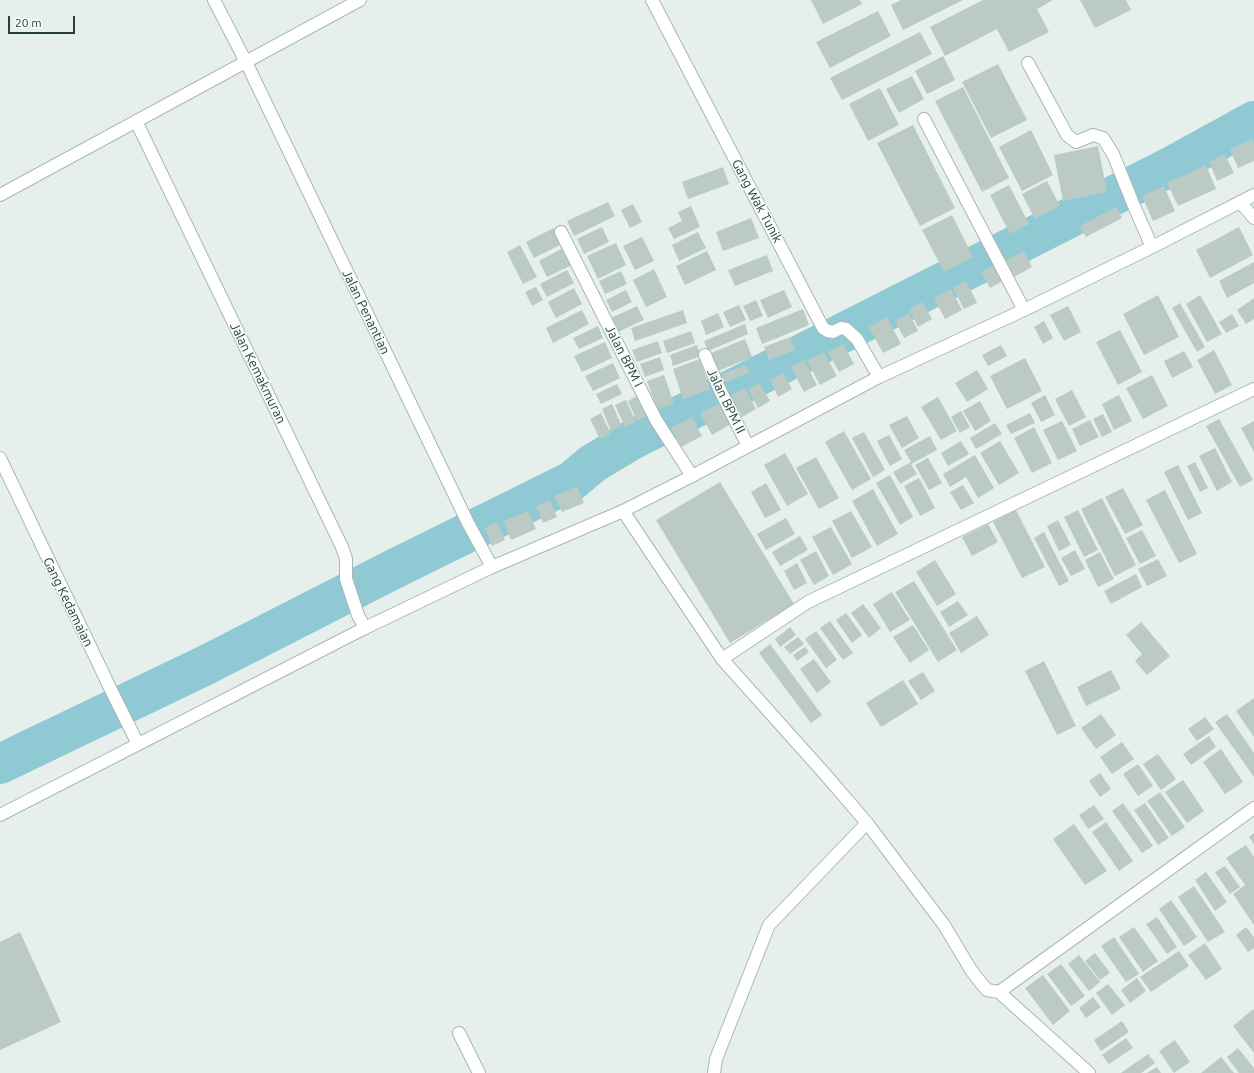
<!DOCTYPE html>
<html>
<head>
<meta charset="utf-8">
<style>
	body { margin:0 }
	#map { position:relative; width:1254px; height:1073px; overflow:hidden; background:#e6efeb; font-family:Ubuntu,sans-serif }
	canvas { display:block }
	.scale { position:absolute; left:8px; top:16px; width:67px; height:18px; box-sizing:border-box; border:2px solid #24423a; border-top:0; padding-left:5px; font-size:12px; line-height:14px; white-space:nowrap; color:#24423a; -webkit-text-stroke:3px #f7fbf9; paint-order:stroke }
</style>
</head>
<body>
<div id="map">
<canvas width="1254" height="1073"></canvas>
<div class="scale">20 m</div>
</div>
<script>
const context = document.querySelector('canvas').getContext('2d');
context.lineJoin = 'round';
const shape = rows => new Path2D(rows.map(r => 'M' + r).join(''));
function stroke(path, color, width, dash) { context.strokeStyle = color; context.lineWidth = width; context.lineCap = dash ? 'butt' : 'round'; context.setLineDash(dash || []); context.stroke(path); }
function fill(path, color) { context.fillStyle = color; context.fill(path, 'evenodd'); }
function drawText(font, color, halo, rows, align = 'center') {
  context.font = font + ' Ubuntu,sans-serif'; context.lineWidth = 3; context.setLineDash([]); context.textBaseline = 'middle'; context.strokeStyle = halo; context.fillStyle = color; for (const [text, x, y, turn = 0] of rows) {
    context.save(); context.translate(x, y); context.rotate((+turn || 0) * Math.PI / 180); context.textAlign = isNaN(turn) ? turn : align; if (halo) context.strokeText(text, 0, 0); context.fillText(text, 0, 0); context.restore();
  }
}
stroke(shape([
	[0,764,206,665,392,570,572,481,592,464,630,441,1172,166,1254,121]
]), '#8ec9d4', 40);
fill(shape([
	[811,0,860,0,862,4,823,24],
	[901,0,963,0,903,30,891,5],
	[983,0,1053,0,1037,9,1049,32,1009,52,997,29,945,56,930,27],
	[1080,0,1126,0,1131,10,1095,28],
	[878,11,891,36,830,68,816,42],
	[920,32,932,54,842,100,830,78],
	[943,56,955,80,927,94,915,71],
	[998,64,1027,120,991,138,962,82],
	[912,76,924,99,899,113,886,89],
	[963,87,1009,178,982,192,935,101],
	[880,88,899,125,868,141,849,104],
	[913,125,955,208,920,226,877,143],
	[1031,130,1053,175,1022,191,999,147],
	[1252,139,1254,143,1254,161,1238,168,1230,149],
	[1098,146,1107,192,1063,201,1054,155],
	[1225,154,1234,173,1217,181,1209,162],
	[1206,165,1216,189,1178,206,1167,183],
	[723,167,729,184,688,199,682,182],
	[1047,181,1060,206,1035,219,1022,194],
	[1009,185,1029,224,1010,234,990,195],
	[1164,186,1175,211,1153,221,1142,196],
	[608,202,615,216,574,236,567,221],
	[633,204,642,222,630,228,621,210],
	[691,206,700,227,674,239,668,228,682,221,678,212],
	[1116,207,1122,218,1086,237,1080,226],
	[952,215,973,257,944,272,922,230],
	[751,218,759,238,723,251,716,232],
	[602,227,609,242,584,254,577,239],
	[1239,227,1253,255,1210,278,1196,250],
	[554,228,562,244,534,258,526,242],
	[698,232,706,248,679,261,672,245],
	[642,237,654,261,635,270,623,246],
	[616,243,626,265,598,279,587,256],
	[520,245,537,277,523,284,507,252],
	[563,248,572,265,547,277,539,261],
	[707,251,716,270,685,285,676,266],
	[1024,251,1032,267,1012,278,1003,262],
	[767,255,773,271,735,286,728,270],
	[1254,262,1254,283,1227,298,1219,281],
	[996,264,1005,280,990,288,981,272],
	[654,269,667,297,646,307,633,280],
	[567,270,574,283,547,297,540,284],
	[621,271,627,284,605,294,599,281],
	[966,281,977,303,964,309,953,288],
	[536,287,543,300,532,306,525,292],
	[574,288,582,304,556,318,548,302],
	[951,289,962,310,945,319,934,298],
	[626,290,632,302,612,312,606,300],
	[784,290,792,307,768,318,760,300],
	[1158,295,1179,337,1144,355,1123,314],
	[1200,295,1222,334,1207,342,1186,304],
	[1254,298,1254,319,1246,324,1237,310],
	[756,300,763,316,750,321,743,306],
	[923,302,932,319,918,327,909,309],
	[1180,303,1205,347,1197,352,1172,308],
	[739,305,746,320,730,327,723,312],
	[637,306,644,320,618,332,611,318],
	[1068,306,1081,332,1064,341,1050,315],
	[803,309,809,325,762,344,756,328],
	[582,310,589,324,553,343,546,328],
	[683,310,687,323,635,341,631,328],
	[718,313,724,327,706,335,701,321],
	[909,313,918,331,904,338,895,321],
	[1232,314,1239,326,1226,333,1219,322],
	[887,317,901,344,883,353,869,327],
	[1044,321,1053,338,1043,344,1034,327],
	[745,324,748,334,708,351,704,341],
	[598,326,603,338,579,349,573,338],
	[1120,330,1142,372,1118,385,1096,342],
	[691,331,695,343,667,353,663,341],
	[790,337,795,350,769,360,764,347],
	[745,339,752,357,718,371,711,353],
	[658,341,662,353,637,362,632,350],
	[605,342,612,358,582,372,574,356],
	[843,344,854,364,839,372,828,352],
	[697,345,701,356,673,366,670,355],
	[1001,345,1007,356,988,366,982,355],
	[1214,350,1232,385,1215,394,1197,360],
	[1184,351,1193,367,1172,378,1164,361],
	[824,352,837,376,820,385,807,361],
	[660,357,664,370,645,377,640,364],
	[1025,358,1042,391,1007,409,990,376],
	[700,359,710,389,683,399,673,369],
	[804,360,817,385,804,392,791,367],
	[613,363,620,378,593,391,585,376],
	[746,365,749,373,725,382,722,374],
	[977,370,988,389,967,402,955,383],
	[783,373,792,389,778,397,770,380],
	[664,375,674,404,657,409,647,381],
	[1152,375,1168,406,1143,419,1126,388],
	[760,383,770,401,758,408,748,389],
	[617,384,622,394,601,404,596,394],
	[745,388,756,409,742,417,731,395],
	[1072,390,1086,417,1069,426,1055,399],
	[1045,395,1055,415,1041,422,1031,403],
	[1119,395,1132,421,1114,430,1102,404],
	[637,396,646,416,637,421,628,401],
	[938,397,957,431,941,440,921,407],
	[626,400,636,422,625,427,615,405],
	[980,401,991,421,975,431,963,411],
	[720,403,731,424,712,435,700,413],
	[612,404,622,426,611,431,602,409],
	[961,411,970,427,960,433,951,417],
	[601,413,611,434,600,439,590,419],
	[1030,413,1035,423,1011,434,1006,425],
	[1103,414,1112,432,1102,437,1093,419],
	[907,416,919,438,902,448,889,425],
	[692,417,702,436,681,447,671,428],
	[1219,419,1253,480,1240,487,1206,426],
	[1090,420,1099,437,1080,446,1072,429],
	[1062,421,1077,451,1058,460,1043,430],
	[1254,421,1254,452,1241,428],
	[995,423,1002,434,976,449,970,438],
	[1034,427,1052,463,1032,473,1014,438],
	[844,431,871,479,852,490,825,442],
	[864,432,885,470,873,477,852,438],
	[889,435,902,459,890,466,877,441],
	[930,436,937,450,911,464,917,474,900,484,893,472,911,462,904,450],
	[961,441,969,454,948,466,941,453],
	[1000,441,1019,473,999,485,980,453],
	[1215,448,1232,482,1217,491,1199,456],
	[785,453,808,494,787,506,764,465],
	[975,455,994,488,978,498,966,477,950,487,943,474],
	[816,457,839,498,819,509,796,468],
	[928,458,942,483,929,490,915,465],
	[1195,462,1208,488,1200,492,1187,466],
	[1178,465,1202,513,1188,520,1164,472],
	[890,475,913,517,900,525,876,483],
	[919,478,935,508,920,516,904,486],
	[720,482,794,604,730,643,656,520],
	[766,483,781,510,765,518,751,492],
	[963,485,974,503,961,510,950,492],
	[577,486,584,503,562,512,554,496],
	[1123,488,1143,525,1125,534,1105,497],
	[873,489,898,534,877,546,852,501],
	[1165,490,1197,554,1179,563,1146,500],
	[1102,498,1136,565,1115,576,1081,509],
	[550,500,557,517,543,523,536,506],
	[1016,510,1045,567,1022,578,993,522],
	[1078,510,1098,550,1084,557,1064,517],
	[528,511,536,529,511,540,503,521],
	[851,511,872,547,852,558,832,521],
	[786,518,795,534,766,550,757,534],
	[1058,520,1071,545,1059,551,1047,526],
	[497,522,505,540,492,546,485,528],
	[988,524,998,542,972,556,962,537],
	[831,527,852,564,833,575,812,537],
	[1142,530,1156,556,1140,564,1126,538],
	[1044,532,1069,581,1059,586,1034,538],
	[800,536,808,550,780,566,772,552],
	[1075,550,1085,569,1071,576,1061,558],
	[816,551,829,576,814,585,800,560],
	[1100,552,1114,579,1098,587,1085,560],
	[1158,559,1167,576,1147,586,1138,569],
	[935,560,956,594,937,606,916,572],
	[797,563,807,583,794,590,784,571],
	[1136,574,1142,587,1111,604,1104,591],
	[914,581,957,650,938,662,895,592],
	[892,592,910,620,890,632,873,604],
	[958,601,968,615,949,627,940,612],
	[863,604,881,628,869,638,851,613],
	[846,613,862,635,852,643,836,620],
	[977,616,989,635,961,653,949,633],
	[830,621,853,653,843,660,820,628],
	[1141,622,1170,656,1147,675,1135,661,1142,654,1126,635],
	[913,625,929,650,910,663,893,637],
	[790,627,796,635,780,647,775,639],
	[816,631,837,660,826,668,805,639],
	[798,637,804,644,790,654,784,647],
	[770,644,822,715,811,723,759,653],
	[805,647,809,652,797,661,793,655],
	[814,659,831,682,817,693,800,669],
	[1044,661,1076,726,1057,735,1025,671],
	[1111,670,1121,689,1086,706,1077,687],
	[923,672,935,691,921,700,908,681],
	[903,680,918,704,881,727,866,703],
	[1254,698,1254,737,1236,711],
	[1101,714,1116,735,1096,749,1081,728],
	[1227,714,1254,753,1254,777,1215,722],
	[1205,717,1214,729,1197,741,1188,729],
	[1209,736,1216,747,1191,765,1183,754],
	[1122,742,1134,759,1112,774,1100,757],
	[1221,749,1243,782,1225,794,1203,762],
	[1158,754,1176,779,1161,790,1143,764],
	[1138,764,1153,786,1138,796,1123,774],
	[1100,773,1111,789,1100,797,1089,781],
	[1183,780,1204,811,1187,823,1165,792],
	[1160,792,1185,827,1172,836,1147,801],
	[1123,803,1153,846,1142,853,1112,811],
	[1145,803,1169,838,1158,845,1134,810],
	[1094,805,1104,819,1088,829,1079,815],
	[1106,822,1133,861,1119,871,1092,832],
	[1074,824,1107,871,1085,885,1053,839],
	[1254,833,1254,844,1249,837],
	[1246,845,1254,857,1254,925,1233,894,1245,885,1226,858],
	[1225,866,1240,887,1230,894,1215,872],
	[1206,872,1227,902,1215,911,1195,880],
	[1194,886,1225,932,1208,942,1178,897],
	[1171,900,1197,937,1184,946,1159,909],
	[1157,917,1177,947,1167,954,1146,924],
	[1134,927,1158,961,1143,972,1119,937],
	[1246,927,1254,937,1254,948,1248,952,1236,935],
	[20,932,61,1022,0,1050,0,942],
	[1114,937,1139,974,1126,982,1101,946],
	[1205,943,1222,969,1206,980,1188,955],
	[1179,951,1189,966,1151,992,1140,977],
	[1095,953,1110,973,1100,980,1085,961],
	[1079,955,1100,982,1089,991,1068,964],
	[1061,964,1085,996,1071,1006,1047,974],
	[1043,975,1070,1011,1053,1025,1025,988],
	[1137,978,1146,991,1130,1003,1121,990],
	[1108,984,1125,1005,1112,1015,1096,993],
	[1093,997,1101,1007,1086,1018,1079,1008],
	[1253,1009,1254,1010,1254,1053,1233,1026],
	[1122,1021,1129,1032,1101,1051,1094,1040],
	[1126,1038,1133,1048,1109,1064,1102,1055],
	[1175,1040,1190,1062,1174,1073,1159,1051],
	[1238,1048,1254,1068,1254,1073,1239,1073,1227,1057],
	[1148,1054,1155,1063,1141,1073,1121,1073],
	[1221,1057,1234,1073,1201,1073],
	[1157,1067,1161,1073,1147,1073]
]), '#bbcac4');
const service = shape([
	[1028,63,1067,135,1076,142,1093,135,1103,138,1113,154,1134,206,1152,247]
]);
const minor = shape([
	[214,0,246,62,468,523,492,567],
	[652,0,823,328,828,331,833,332,841,328,846,329,857,339,879,377],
	[924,119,1024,310],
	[136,121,342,547,346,559,346,579,358,615,365,628],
	[0,195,360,0],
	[1240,202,1254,218],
	[561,232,656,420,692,476],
	[705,355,719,388,748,446],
	[0,458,113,694,138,744],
	[623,511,722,659,824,773,867,823,944,925,971,970,981,983,987,990,999,992,1089,1073],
	[722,659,808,602,1254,389],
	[999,992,1254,808],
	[459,1033,479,1073],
	[714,1073,716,1059,769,925,867,823]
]);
const tertiary = shape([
	[0,815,365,628,492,567,623,511,692,476,879,377,1024,310,1152,247,1254,195]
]);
stroke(service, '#a8b8b2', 14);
stroke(minor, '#a8b8b2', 14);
stroke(tertiary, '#a8b8b2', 14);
stroke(service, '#fff', 12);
stroke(minor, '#fff', 12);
stroke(tertiary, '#fff', 12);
drawText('13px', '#24423a', '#f7fbf9', [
	["Gang Wak Tunik",757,201,62],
	["Jalan Penantian",366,312,64],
	["Jalan BPM I",624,356,63],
	["Jalan Kemakmuran",258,373,64],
	["Jalan BPM II",726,401,64],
	["Gang Kedamaian",68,602,64]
]);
</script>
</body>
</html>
